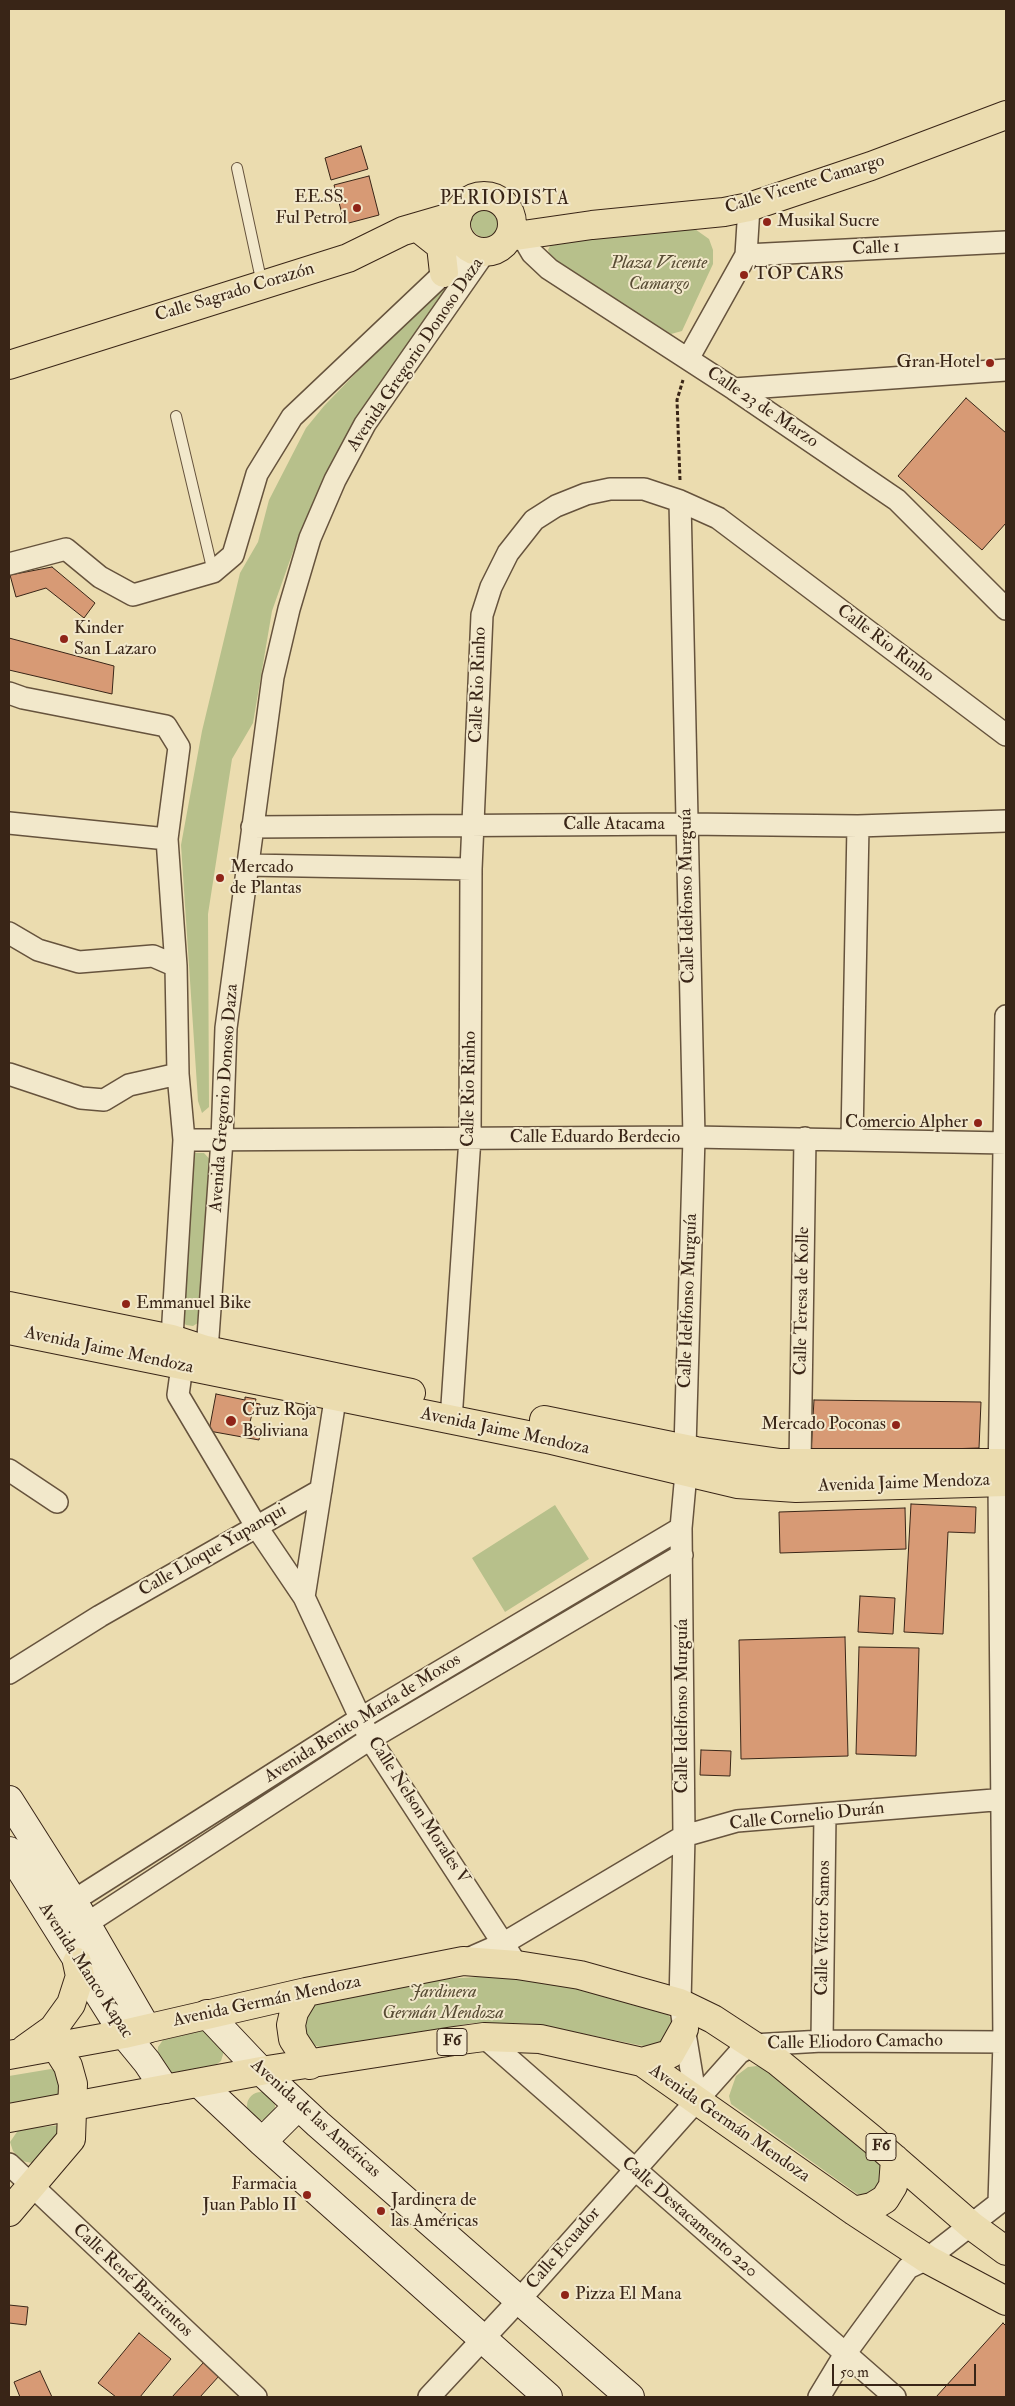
<!DOCTYPE html>
<html>
<head>
<meta charset="utf-8">
<style>
	body { margin:0 }
	#map { position:relative; width:1015px; height:2406px; overflow:hidden; background:#ebdcaf; font-family:"IM FELL Double Pica",serif }
	canvas { display:block }
	.frame { position:absolute; inset:0; border:10px solid #392517; pointer-events:none }
	.scale { position:absolute; left:832px; top:2364px; width:144px; height:22px; box-sizing:border-box; border:2px solid #392517; border-top:0; padding-left:6px; font-size:15px; line-height:18px; white-space:nowrap; color:#392517; -webkit-text-stroke:4px #f2e8cb; paint-order:stroke }
</style>
</head>
<body>
<div id="map">
<canvas width="1015" height="2406"></canvas>
<div class="frame"></div>
<div class="scale">50 m</div>
</div>
<script>
const context = document.querySelector('canvas').getContext('2d');
context.lineJoin = 'round';
function fill(path, color) { context.fillStyle = color; context.fill(path, 'evenodd'); }
const shape = rows => new Path2D(rows.map(r => 'M' + r).join(''));
function stroke(path, color, width, dash) { context.strokeStyle = color; context.lineWidth = width; context.lineCap = dash ? 'butt' : 'round'; context.setLineDash(dash || []); context.stroke(path); }
function drawText(font, color, halo, rows, align = 'center') {
  context.font = font + ' "IM FELL Double Pica",serif'; context.lineWidth = 4; context.setLineDash([]); context.textBaseline = 'middle'; context.strokeStyle = halo; context.fillStyle = color; for (const [text, x, y, turn = 0] of rows) {
    context.save(); context.translate(x, y); context.rotate((+turn || 0) * Math.PI / 180); context.textAlign = isNaN(turn) ? turn : align; if (halo) context.strokeText(text, 0, 0); context.fillText(text, 0, 0); context.restore();
  }
}
fill(shape([
	'471 223a14 14 0 1 1 28 0a14 14 0 1 1-28 0Z',
	[692,227,709,239,713,250,713,264,682,331,671,334,552,260,548,250,552,242],
	[455,271,459,280,327,475,295,546,272,611,253,723,232,759,208,914,209,1107,202,1113,198,1101,181,845,202,731,240,573,258,542,269,500,306,428,324,406],
	[195,1153,204,1153,214,1164,201,1321,193,1326,186,1325,180,1319,191,1159],
	[555,1505,589,1559,505,1612,472,1558],
	[495,1976,545,1981,597,1990,662,2009,671,2018,673,2029,667,2040,653,2048,536,2024,497,2023,473,2023,325,2048,307,2044,302,2021,312,2005,442,1979],
	[205,2030,224,2051,221,2061,214,2066,175,2075,167,2073,157,2058,158,2047,163,2040],
	[757,2066,767,2069,881,2166,885,2178,875,2193,860,2196,731,2104,729,2096,736,2076,748,2067],
	[51,2069,58,2072,61,2092,55,2096,9,2103,9,2076],
	'247 2106a14 14 0 1 1 28 0a14 14 0 1 1-28 0Z',
	[62,2125,68,2126,37,2164,22,2161,13,2151,10,2142,19,2129]
]), '#b7c08b');
const building = shape([
	[361,146,368,169,331,180,325,158,361,146],
	[369,176,379,215,345,224,334,185,369,176],
	[966,398,1006,433,1006,523,982,550,898,476,966,398],
	[52,567,95,603,84,618,46,588,16,597,10,575,52,567],
	[9,638,114,666,112,694,9,670,9,638],
	[216,1394,245,1400,245,1397,256,1399,255,1403,260,1404,258,1415,252,1414,249,1426,261,1428,259,1440,209,1431,216,1394],
	[814,1400,981,1402,979,1448,811,1453,814,1400],
	[911,1504,976,1507,975,1533,948,1532,943,1634,904,1632,911,1504],
	[905,1508,906,1549,780,1553,779,1512,905,1508],
	[860,1596,895,1598,893,1634,858,1632,860,1596],
	[845,1637,848,1756,741,1759,739,1640,845,1637],
	[859,1647,919,1648,916,1756,856,1754,859,1647],
	[701,1750,731,1751,730,1776,700,1775,701,1750],
	[9,2305,28,2307,26,2325,9,2323,9,2305],
	[1003,2323,1006,2326,1006,2397,936,2397,1003,2323],
	[139,2333,171,2359,140,2397,116,2397,98,2383,139,2333],
	[204,2362,219,2376,200,2397,172,2397,204,2362],
	[40,2371,52,2397,20,2397,14,2382,40,2371]
]);
fill(building, '#d79a75');
stroke(building, '#392517', 1);
const service = shape([
	[237,168,262,284],
	[176,416,213,572]
]);
const minor = shape([
	[512,219,532,253,549,269,734,389,897,500,1006,609],
	[746,255,1006,242],
	[688,359,746,255,749,207],
	[734,389,1006,370],
	[680,501,694,1137,685,1448,686,1473,681,1528,684,1836,680,2003,696,2100],
	[9,564,66,549,100,577,133,595,213,572,233,555,257,474,292,417,444,273,468,247],
	[9,693,23,698,166,726,179,747,167,839,176,966,178,1074,184,1140,171,1354],
	[9,823,167,839],
	[252,827,686,824,858,826,1006,821],
	[247,865,471,869],
	[9,933,38,950,79,962,153,956,176,966],
	[9,1074,81,1098,104,1100,129,1085,178,1074],
	[852,1138,858,826],
	[184,1140,694,1137,1006,1143],
	[206,1365,222,1140,226,1028,273,677,289,609,310,538,335,480,365,424,485,252],
	[182,1366,178,1395,256,1526,304,1597,370,1739,517,1965],
	[451,1420,470,1138,471,869,482,615,491,587,508,553,534,520,556,506,586,494,610,489,644,489,680,501,718,518,1006,735],
	[800,1464,805,1138],
	[9,1470,57,1502],
	[304,1597,338,1381],
	[9,1673,100,1616,321,1490],
	[60,1906,73,1901,361,1718,681,1528],
	[71,1929,86,1924,370,1739,682,1555],
	[463,1961,504,1943,684,1836,737,1821,1006,1799],
	[484,2037,895,2397],
	[822,2041,825,1814],
	[9,2164,256,2397],
	[429,2397,520,2299,739,2053,753,2045,822,2041,1006,2042],
	[819,2397,845,2354,908,2268,927,2259,999,2203,1004,2042,999,1482,1006,1016]
]);
const secondary = shape([
	[9,1800,73,1901,147,2029],
	[9,1851,124,2034,147,2062,165,2089],
	[207,2014,261,2071,318,2124,630,2397],
	[199,2083,262,2142,548,2397],
	[262,2142,298,2106]
]);
const primary = shape([
	'456 224a28 28 0 1 1 56 0a28 28 0 1 1-56 0Z',
	[417,227,441,246,444,273],
	[509,237,592,225,724,212,749,207,871,166,1006,115],
	[9,365,348,258,403,231,458,215],
	[9,1306,172,1339,206,1350,411,1393],
	[9,1330,547,1439,737,1484,796,1488,1006,1482],
	[544,1420,696,1451,780,1463,1006,1463],
	[9,2212,71,2139,73,2084,68,2066,56,2047]
]);
const trunk = shape([
	[306,1992,294,2012,291,2025,293,2039,310,2065],
	[25,2049,53,2029,71,2004,80,1976,77,1962],
	[9,2055,124,2034,306,1992,463,1961,517,1965,580,1975,680,2003,713,2019,777,2061,873,2140,972,2226,1006,2251],
	[642,2062,670,2054,684,2029],
	[9,2118,261,2071,454,2041,484,2037,540,2039,642,2062,854,2211,927,2259,1006,2301],
	[854,2211,872,2207,885,2199,893,2186,895,2159]
]);
stroke(service, '#66533d', 12);
stroke(minor, '#66533d', 24);
stroke(secondary, '#392517', 30);
stroke(primary, '#392517', 30);
stroke(trunk, '#392517', 30);
stroke(shape([
	[680,480,677,400,683,380]
]), '#392517', 3, [4, 2.5]);
stroke(service, '#f2e8cb', 10);
stroke(minor, '#f2e8cb', 21);
stroke(secondary, '#f2e8cb', 28);
stroke(primary, '#ebdcaf', 28);
stroke(trunk, '#ebdcaf', 28);
for (const [x, y, r, color] of [
	[357,208,5,"#8f2418"],
	[767,222,5,"#8f2418"],
	[744,275,5,"#8f2418"],
	[990,363,5,"#8f2418"],
	[64,639,5,"#8f2418"],
	[220,878,5,"#8f2418"],
	[978,1123,5,"#8f2418"],
	[126,1304,5,"#8f2418"],
	[231,1421,6,"#8f2418"],
	[896,1425,5,"#8f2418"],
	[307,2195,5,"#8f2418"],
	[381,2211,5,"#8f2418"],
	[565,2295,5,"#8f2418"]
]) { const dot = new Path2D(); dot.arc(x, y, r, 0, 2 * Math.PI); context.fillStyle = color; context.fill(dot); stroke(dot, '#f2e8cb', 2); }
for (const [x, y, w] of [
	[452,2042,30],
	[881,2147,30]
]) { const box = new Path2D(); box.roundRect(x - w / 2, y - 13.5, w, 27, 4); context.fillStyle = '#f2e8cb'; context.fill(box); stroke(box, '#392517', 1); }
drawText('bold 16px', '#392517', null, [
	["F6",452,2042],
	["F6",881,2147]
]);
drawText('18px', '#392517', '#f2e8cb', [
	["Calle Vicente Camargo",805,185,-17],
	["Calle 1",876,249,-3],
	["Calle Sagrado Corazón",235,293,-17],
	["Avenida Gregorio Donoso Daza",416,355,-56],
	["Calle 23 de Marzo",762,408,34],
	["Calle Rio Rinho",885,644,37],
	["Calle Rio Rinho",479,685,-88],
	["Calle Atacama",614,825],
	["Calle Idelfonso Murguía",688,896,-91],
	["Calle Rio Rinho",470,1089,-89],
	["Avenida Gregorio Donoso Daza",225,1098,-86],
	["Calle Eduardo Berdecio",595,1138],
	["Calle Idelfonso Murguía",689,1301,-88],
	["Calle Teresa de Kolle",803,1301,-89],
	["Avenida Jaime Mendoza",109,1351,12],
	["Avenida Jaime Mendoza",505,1432,12],
	["Avenida Jaime Mendoza",904,1484,-2],
	["Calle Lloque Yupanqui",213,1551,-30],
	["Calle Idelfonso Murguía",683,1706,-90],
	["Avenida Benito María de Moxos",363,1719,-32],
	["Calle Nelson Morales V",418,1811,57],
	["Calle Cornelio Durán",807,1817,-6],
	["Calle Víctor Samos",824,1928,-89],
	["Avenida Manco Kapac",85,1971,57],
	["Avenida Germán Mendoza",267,2002,-12],
	["Calle Eliodoro Camacho",855,2043,-1],
	["Avenida de las Américas",315,2119,42],
	["Avenida Germán Mendoza",729,2124,35],
	["Calle Destacamento 220",689,2218,41],
	["Calle Ecuador",564,2249,-49],
	["Calle René Barrientos",132,2281,43]
]);
drawText('18px', '#392517', '#f2e8cb', [
	["EE.SS.",347,198,"right"],
	["Ful Petrol",347,219,"right"],
	["Musikal Sucre",777,222],
	["TOP CARS",754,275],
	["Gran Hotel",980,363,"right"],
	["Kinder",74,629],
	["San Lazaro",74,650],
	["Mercado",230,868],
	["de Plantas",230,889],
	["Comercio Alpher",968,1123,"right"],
	["Emmanuel Bike",136,1304],
	["Cruz Roja",242,1411],
	["Boliviana",242,1432],
	["Mercado Poconas",886,1425,"right"],
	["Farmacia",297,2185,"right"],
	["Juan Pablo II",297,2206,"right"],
	["Jardinera de",391,2201],
	["las Américas",391,2222],
	["Pizza El Mana",575,2295]
], 'left');
drawText('italic 18px', '#584c34', '#f2e8cb', [
	["Plaza Vicente",659,264],
	["Camargo",659,285],
	["Jardinera",443,1993],
	["Germán Mendoza",443,2014]
]);
context.letterSpacing = '1px';
drawText('19px', '#392517', '#f2e8cb', [
	["PERIODISTA",505,200]
]);
context.letterSpacing = '0px';
</script>
</body>
</html>
